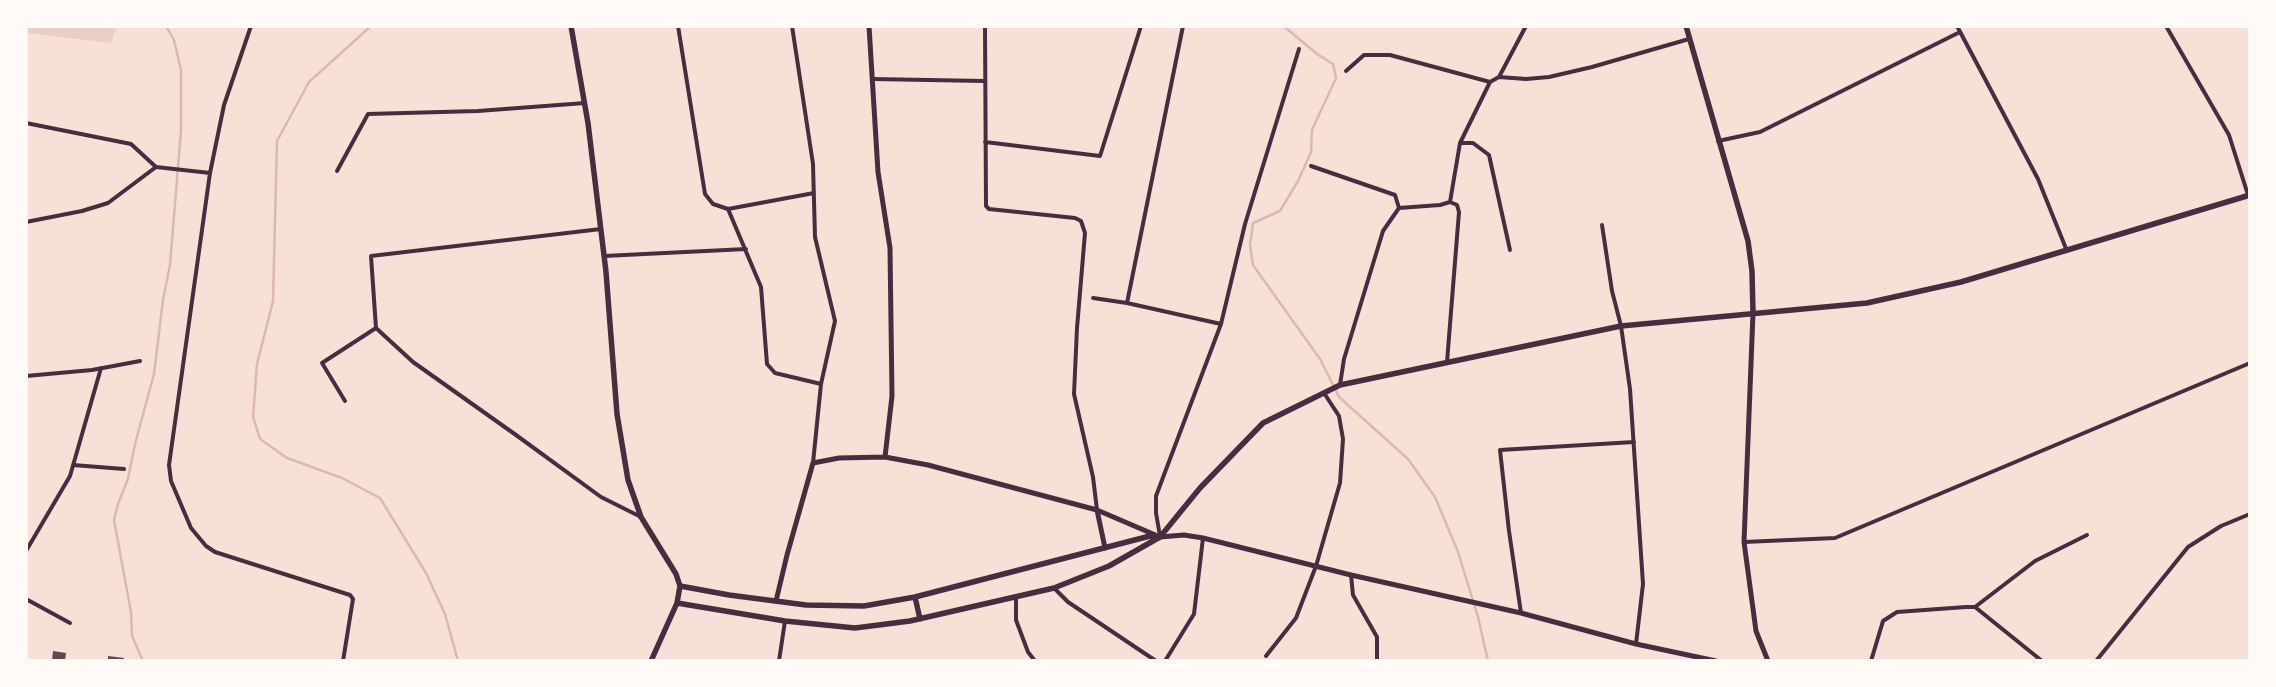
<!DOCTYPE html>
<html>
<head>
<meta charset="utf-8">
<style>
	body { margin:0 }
	#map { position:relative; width:2276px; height:687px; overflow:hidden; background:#f7e1d7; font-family:Helvetica,sans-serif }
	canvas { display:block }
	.frame { position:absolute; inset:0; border:28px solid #fffaf5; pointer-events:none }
</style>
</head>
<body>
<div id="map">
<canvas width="2276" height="687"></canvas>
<div class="frame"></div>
</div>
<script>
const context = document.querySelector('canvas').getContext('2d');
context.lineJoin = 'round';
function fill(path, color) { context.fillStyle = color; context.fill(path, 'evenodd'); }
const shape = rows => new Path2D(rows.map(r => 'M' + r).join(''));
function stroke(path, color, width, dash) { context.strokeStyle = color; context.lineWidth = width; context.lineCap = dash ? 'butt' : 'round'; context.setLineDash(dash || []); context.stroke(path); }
fill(shape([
	[26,26,117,26,111,43,26,33]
]), '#ebcfc5');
stroke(shape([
	[371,26,309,82,277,141,273,301,257,364,253,417,260,439,287,458,342,478,380,498,426,573,445,614,458,661],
	[1280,26,1286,28,1317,54,1333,64,1336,78,1312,130,1311,152,1298,181,1280,211,1253,223,1250,245,1253,265,1320,359,1339,397,1408,459,1435,497,1458,552,1478,617,1488,661],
	[143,661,132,636,131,612,114,520,118,504,128,479,135,444,154,374,163,300,170,265,181,130,181,70,174,40,166,26]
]), '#dcb8b0', 2.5);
fill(shape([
	[53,651,66,653,65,661,52,661],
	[108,656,124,658,124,661,108,661]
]), '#644757');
stroke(shape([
	[251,26,224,105,210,173,169,465,171,481,191,528,206,546,215,552,350,595,353,599,343,661],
	[678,26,705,194,713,204,728,209,814,193],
	[792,26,813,164,815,237,835,321,821,384,813,463],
	[985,26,986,206,989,209,1075,218,1081,221,1085,233,1077,328,1074,394,1093,477,1097,510],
	[1957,26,2038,179,2067,251],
	[2166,26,2229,135,2248,195],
	[1346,71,1364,55,1390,55,1490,82],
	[1499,77,1526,79,1549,77,1592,67,1689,39],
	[872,79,984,81],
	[26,123,131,144,156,167],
	[1718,141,1760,132,1960,32],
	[985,142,1100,156,1141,26],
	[1460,143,1473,143,1489,155,1510,250],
	[1311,166,1395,195,1399,208,1383,231,1344,359,1340,385],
	[337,171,368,114,478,111,585,103],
	[1399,208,1440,205,1450,202,1460,143,1490,82,1499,77,1526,26],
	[728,209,761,287,767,364,775,373,821,384],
	[26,222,82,211,108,203,156,167,210,173],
	[1602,225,1612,291,1621,326,1630,389,1643,584,1636,644],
	[601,229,371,256,376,328,413,362,516,435,601,497,641,517],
	[604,256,746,249],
	[1093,298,1127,303,1221,324],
	[1127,303,1183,26],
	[1447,362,1459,212,1457,205,1450,202],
	[26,376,92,370,140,361],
	[345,401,322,363,376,328],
	[73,465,124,469],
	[1160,536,1156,513,1156,496,1221,324,1245,224,1299,49],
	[1744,542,1835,538,2250,363],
	[26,551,70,476,101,368],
	[1351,575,1353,595,1377,637,1377,661],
	[1054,588,1068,602,1156,661],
	[1016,596,1016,620,1028,652,1035,661],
	[26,599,70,623],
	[1975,607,2035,561,2087,535],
	[1521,613,1509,531,1500,450,1634,442],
	[1266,656,1296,618,1316,566,1340,483,1343,439,1339,416,1324,393],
	[779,661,785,621],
	[1165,661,1194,614,1203,538],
	[1871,661,1883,621,1897,612,1966,607,1975,607,2042,661],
	[2096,661,2188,547,2221,526,2250,514]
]), '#4a2c40', 4);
stroke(shape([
	[869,26,878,172,890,248,892,396,885,457],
	[1753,313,1744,542,1756,631,1768,661],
	[1097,510,1105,548],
	[776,601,787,555,813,463,839,458,885,457,928,465,1097,510,1160,537,1184,535,1203,538,1351,575,1521,613,1636,644,1716,661]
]), '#4a2c40', 5);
stroke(shape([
	[571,26,588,123,606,272,617,414,628,480,641,517,676,574,680,586],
	[1686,26,1748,241,1752,271,1753,313],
	[680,586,729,595,806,605,864,606,915,597,1150,536,1160,537],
	[915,597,920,619],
	[677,603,785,621,855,628,910,621,1054,588,1109,566,1160,537,1200,488,1263,423,1340,385,1621,326,1867,303,1961,282,2250,195],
	[651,661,677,603,680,586]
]), '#4a2c40', 5.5);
</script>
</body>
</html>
